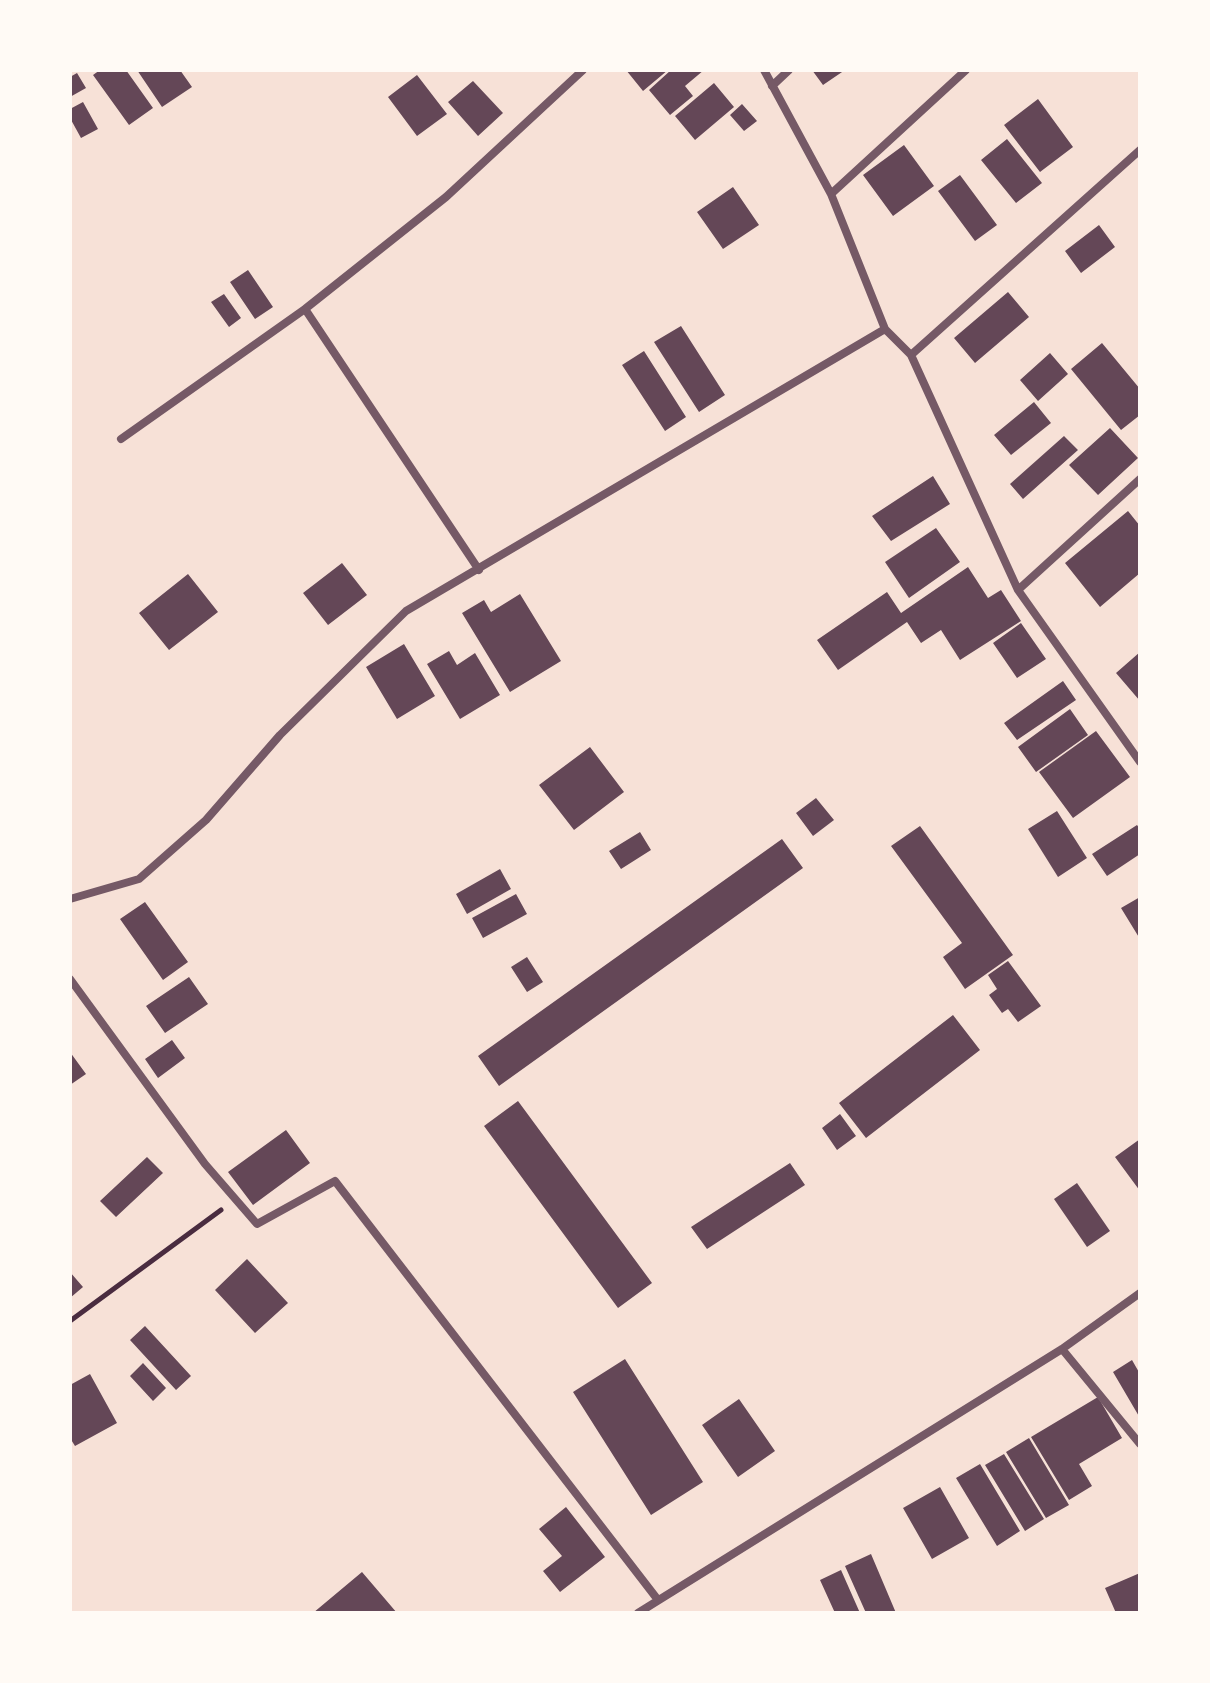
<!DOCTYPE html>
<html>
<head>
<meta charset="utf-8">
<style>
	body { margin:0 }
	#map { position:relative; width:1210px; height:1683px; overflow:hidden; background:#f7e1d7; font-family:"Nunito Sans",sans-serif }
	canvas { display:block }
	.frame { position:absolute; inset:0; border:72px solid #fffaf5; pointer-events:none }
</style>
</head>
<body>
<div id="map">
<canvas width="1210" height="1683"></canvas>
<div class="frame"></div>
</div>
<script>
const context = document.querySelector('canvas').getContext('2d');
context.lineJoin = 'round';
function fill(path, color) { context.fillStyle = color; context.fill(path, 'evenodd'); }
const shape = rows => new Path2D(rows.map(r => 'M' + r).join(''));
function stroke(path, color, width, dash) { context.strokeStyle = color; context.lineWidth = width; context.lineCap = dash ? 'butt' : 'round'; context.setLineDash(dash || []); context.stroke(path); }
fill(shape([
	[100,70,126,70,153,108,129,125,93,75],
	[137,70,180,70,192,87,162,107],
	[626,70,668,70,643,91],
	[671,70,704,70,685,86,693,96,670,115,649,90],
	[812,70,845,70,823,85],
	[77,73,86,88,70,97,70,77],
	[417,75,447,114,417,136,388,97],
	[473,81,503,113,478,136,448,102],
	[714,83,734,107,695,140,675,116],
	[1038,99,1073,147,1040,172,1004,125],
	[83,102,98,129,81,138,70,118,70,109],
	[742,104,757,121,744,131,730,115],
	[1007,139,1042,183,1016,203,981,160],
	[904,145,934,186,893,216,863,175],
	[960,175,997,225,975,241,938,191],
	[733,187,759,225,723,249,697,212],
	[1099,225,1115,247,1081,273,1065,251],
	[248,270,273,307,255,319,230,282],
	[1008,292,1029,317,975,363,954,338],
	[224,294,241,318,229,327,211,302],
	[681,326,725,395,699,412,654,342],
	[1102,343,1140,389,1140,415,1121,430,1071,369],
	[644,351,686,417,665,431,622,365],
	[1050,353,1068,374,1038,401,1020,380],
	[1034,402,1051,423,1011,455,994,435],
	[1110,428,1138,458,1098,495,1069,465],
	[1064,436,1078,450,1023,499,1010,484],
	[933,476,950,504,891,541,872,516],
	[1128,511,1140,526,1140,573,1100,607,1065,563],
	[936,528,960,562,909,598,885,562],
	[342,563,367,595,328,625,303,593],
	[968,567,988,598,1001,590,1021,621,960,660,941,630,921,643,907,622,838,670,817,640,887,592,901,613],
	[188,574,218,612,169,650,139,613],
	[520,594,561,661,510,692,462,613,484,600,491,612],
	[1021,623,1046,659,1017,678,993,643],
	[404,644,435,696,397,719,366,667],
	[449,651,457,665,475,653,500,695,460,719,427,664],
	[1140,652,1140,701,1116,673],
	[1063,681,1076,700,1017,740,1004,723],
	[1070,709,1088,735,1036,772,1018,747],
	[1096,731,1130,777,1073,818,1039,772],
	[590,747,624,792,574,830,539,785],
	[816,798,834,820,813,836,796,813],
	[1057,811,1087,858,1058,877,1028,829],
	[1137,825,1140,829,1140,854,1107,876,1092,854],
	[920,826,1013,955,965,989,943,957,962,943,891,846],
	[640,832,651,850,621,869,609,851],
	[782,839,803,868,499,1086,478,1056],
	[500,869,511,889,467,914,456,894],
	[516,894,527,914,483,938,472,918],
	[1140,897,1140,939,1121,908],
	[145,902,188,962,163,980,120,919],
	[527,957,543,982,527,992,511,967],
	[1008,961,1041,1006,1018,1022,1008,1009,1002,1013,989,995,997,989,988,975],
	[189,977,208,1004,165,1033,146,1006],
	[953,1015,980,1050,866,1138,839,1103],
	[172,1040,185,1058,158,1078,145,1059],
	[70,1052,86,1074,70,1085],
	[518,1101,652,1283,618,1308,484,1126],
	[840,1114,856,1136,837,1150,822,1128],
	[286,1130,310,1163,253,1205,228,1172],
	[1140,1139,1140,1191,1115,1157],
	[147,1157,163,1173,116,1217,100,1201],
	[790,1163,805,1185,707,1249,691,1227],
	[1077,1183,1110,1231,1087,1247,1054,1199],
	[247,1259,288,1303,255,1333,215,1290],
	[70,1272,83,1287,70,1298],
	[145,1326,191,1376,176,1390,130,1340],
	[625,1359,703,1482,651,1515,573,1392],
	[1132,1360,1140,1374,1140,1418,1113,1372],
	[143,1363,166,1388,153,1401,130,1376],
	[90,1374,117,1423,75,1446,70,1438,70,1385],
	[1098,1397,1122,1438,1079,1464,1092,1486,1069,1500,1031,1437],
	[739,1399,775,1451,738,1477,702,1425],
	[1029,1438,1069,1505,1046,1518,1006,1452],
	[1004,1454,1044,1519,1025,1531,985,1465],
	[980,1464,1020,1531,997,1546,956,1478],
	[940,1487,969,1538,932,1559,903,1508],
	[566,1507,605,1557,560,1592,543,1571,562,1556,539,1529],
	[871,1554,896,1613,866,1613,845,1566],
	[841,1570,860,1613,835,1613,820,1580],
	[362,1572,397,1613,313,1613],
	[1140,1573,1140,1610,1134,1613,1116,1613,1105,1588]
]), '#644757');
stroke(shape([
	[70,1321,221,1210]
]), '#4a2c40', 5);
stroke(shape([
	[764,70,831,194,885,329,911,355,1018,590,1140,762],
	[772,86,789,70],
	[831,194,966,70],
	[305,309,479,570],
	[911,355,1140,150],
	[121,439,305,309,446,197,583,70],
	[1018,590,1140,479],
	[70,899,139,879,206,820,280,735,406,611,885,329],
	[70,979,205,1164,257,1224,335,1181,658,1600],
	[1062,1349,1140,1444],
	[638,1613,1062,1349,1140,1293]
]), '#755966', 8);
</script>
</body>
</html>
